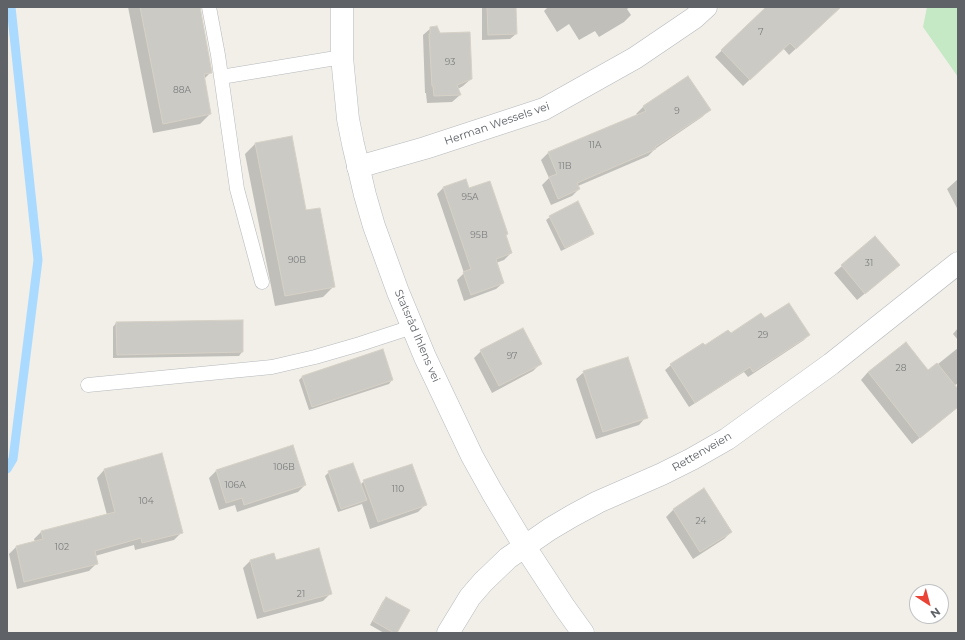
<!DOCTYPE html>
<html>
<head>
<meta charset="utf-8">
<style>
	body { margin:0 }
	#map { position:relative; width:965px; height:640px; overflow:hidden; background:#f1efe8; font-family:Montserrat,sans-serif }
	canvas { display:block }
	.frame { position:absolute; inset:0; border:8px solid #5f6368; pointer-events:none }
	.north { position:absolute; left:909px; top:584px; width:40px; height:40px; box-sizing:border-box; background:#fff; border:1px solid #bfc1c3; border-radius:50%; rotate:144deg; font-size:11px; font-weight:700; line-height:16px; text-align:center; color:#5f6368 }
	.north::after { content:''; display:block; margin:auto; width:14px; height:18px; background:#ea4335; clip-path:polygon(50% 0,100% 100%,50% 72%,0 100%) }
</style>
</head>
<body>
<div id="map">
<canvas width="965" height="640"></canvas>
<div class="frame"></div>
<div class="north">N</div>
</div>
<script>
const context = document.querySelector('canvas').getContext('2d');
context.lineJoin = 'round';
function fill(path, color) { context.fillStyle = color; context.fill(path, 'evenodd'); }
const shape = rows => new Path2D(rows.map(r => 'M' + r).join(''));
function stroke(path, color, width, dash) { context.strokeStyle = color; context.lineWidth = width; context.lineCap = dash ? 'butt' : 'round'; context.setLineDash(dash || []); context.stroke(path); }
function drawText(font, color, halo, rows, align = 'center') {
  context.font = font + ' Montserrat,sans-serif'; context.lineWidth = 3.5; context.setLineDash([]); context.textBaseline = 'middle'; context.strokeStyle = halo; context.fillStyle = color; for (const [text, x, y, turn = 0] of rows) {
    context.save(); context.translate(x, y); context.rotate((+turn || 0) * Math.PI / 180); context.textAlign = isNaN(turn) ? turn : align; if (halo) context.strokeText(text, 0, 0); context.fillText(text, 0, 0); context.restore();
  }
}
fill(shape([
	[927,7,958,7,958,77,923,27]
]), '#c5e8c5');
fill(shape([
	[128,7,199,7,211,72,204,79,210,114,200,124,153,133],
	[482,7,515,7,516,34,510,39,482,40],
	[548,7,630,7,627,9,631,15,624,22,599,37,595,31,579,40,569,24,557,32,544,11],
	[767,7,824,7,826,21,789,55,783,48,743,86,715,57],
	[431,28,439,34,471,79,463,86,458,89,460,95,452,102,427,103,426,93,425,93,423,35],
	[688,77,709,110,702,117,655,149,648,156,578,186,579,189,572,196,551,205,542,185,549,178,541,160,548,153,637,115,636,114,643,107],
	[255,144,306,212,334,286,323,297,275,306,245,154],
	[958,179,958,210,947,189],
	[465,180,468,189,505,236,511,253,504,260,496,263,503,283,496,289,464,301,457,280,464,273,437,194,443,188],
	[550,217,592,233,589,237,561,251,546,220],
	[875,237,891,272,857,300,834,273],
	[765,320,809,334,804,340,748,377,744,372,689,407,665,370,671,365,705,346],
	[116,323,242,352,239,356,113,358,113,327],
	[958,328,958,340,953,334],
	[958,348,958,383,954,386,958,391,958,407,912,444,861,380,868,372,928,372],
	[481,351,540,364,533,371,492,393,474,358],
	[584,372,646,417,639,425,596,439,576,379],
	[303,376,392,380,389,384,309,410,299,380],
	[104,470,182,532,174,540,135,550,134,545,95,556,97,563,89,571,17,589,9,554,16,547,35,542,34,539,41,532,107,515,97,478],
	[216,471,305,485,298,492,237,512,235,505,219,510,209,478],
	[329,472,360,485,364,481,425,505,418,512,370,529,362,504,338,512,325,476],
	[704,490,731,532,724,539,693,559,666,517,673,510],
	[250,561,275,561,331,593,323,601,257,619,243,568],
	[387,598,396,633,384,633,370,625,383,601]
]), '#0003');
stroke(shape([
	[7,469,13,459,38,260,11,7]
]), '#aadaff', 9);
const building = shape([
	[140,7,200,7,212,73,204,74,211,114,163,124,140,7],
	[487,7,516,7,517,34,488,35,487,7],
	[766,7,841,7,796,49,790,43,750,80,721,50,766,7],
	[437,26,440,33,470,32,472,79,457,85,461,95,434,96,433,86,432,86,429,34,430,34,430,27,437,26],
	[688,76,711,110,655,147,656,149,577,183,580,189,558,199,549,177,557,174,548,152,646,111,643,106,688,76],
	[292,136,306,210,320,208,335,287,285,296,255,143,292,136],
	[466,179,469,188,490,181,508,234,506,235,512,253,496,259,504,283,471,295,463,272,471,269,443,187,466,179],
	[578,201,594,234,565,248,549,216,578,201],
	[875,236,900,265,865,294,841,265,875,236],
	[789,303,810,335,753,372,750,367,695,403,670,364,703,343,705,345,728,330,731,333,761,313,765,318,789,303],
	[243,320,243,352,117,355,116,322,243,320],
	[523,328,542,364,499,386,480,350,523,328],
	[906,342,928,370,937,363,958,389,958,407,920,438,868,372,906,342],
	[383,349,393,380,312,407,302,376,383,349],
	[628,357,648,418,603,432,583,371,628,357],
	[293,445,306,485,244,505,242,498,226,503,216,470,293,445],
	[162,453,183,533,142,543,141,538,95,551,98,564,24,582,16,546,43,539,41,531,115,512,104,469,162,453],
	[353,463,367,500,341,509,328,471,353,463],
	[412,464,427,505,378,522,363,480,412,464],
	[704,488,732,532,700,552,673,509,704,488],
	[319,548,332,594,264,612,250,560,274,553,276,560,319,548],
	[386,597,410,610,397,633,394,633,373,621,386,597]
]);
fill(building, '#cccac5');
stroke(building, '#d6d1c6', 1);
const lane = shape([
	[209,7,218,55,237,189,262,282],
	[221,77,342,57],
	[88,385,272,367,315,357,360,344,412,327]
]);
const street = shape([
	[358,167,425,148,544,109,635,58,694,18,706,7],
	[448,633,470,597,483,582,508,558,550,529,572,516,598,502,662,474,692,459,727,439,831,364,958,263]
]);
const secondary = shape([
	[342,7,342,57,348,119,353,144,365,195,374,226,398,292,425,357,472,456,492,492,525,547,565,608,583,633]
]);
stroke(lane, '#b5b8bc', 15);
stroke(street, '#b5b8bc', 23);
stroke(secondary, '#b6babf', 23);
stroke(lane, '#fff', 14);
stroke(street, '#fff', 22);
stroke(secondary, '#fff', 22);
drawText('9px', '#7a7d7f', null, [
	["7",761,32],
	["93",450,62],
	["88A",182,90],
	["9",677,111],
	["11A",595,145],
	["11B",565,166],
	["95A",470,197],
	["95B",479,235],
	["90B",297,260],
	["31",869,263],
	["29",763,335],
	["97",512,356],
	["28",901,368],
	["106B",284,467],
	["106A",235,485],
	["110",398,489],
	["104",146,501],
	["24",701,521],
	["102",62,547],
	["21",301,594]
]);
drawText('11px', '#5f6368', '#fff', [
	["Herman Wessels vei",497,124,-19],
	["Statsråd Ihlens vei",417,336,67],
	["Rettenveien",702,452,-30]
]);
</script>
</body>
</html>
